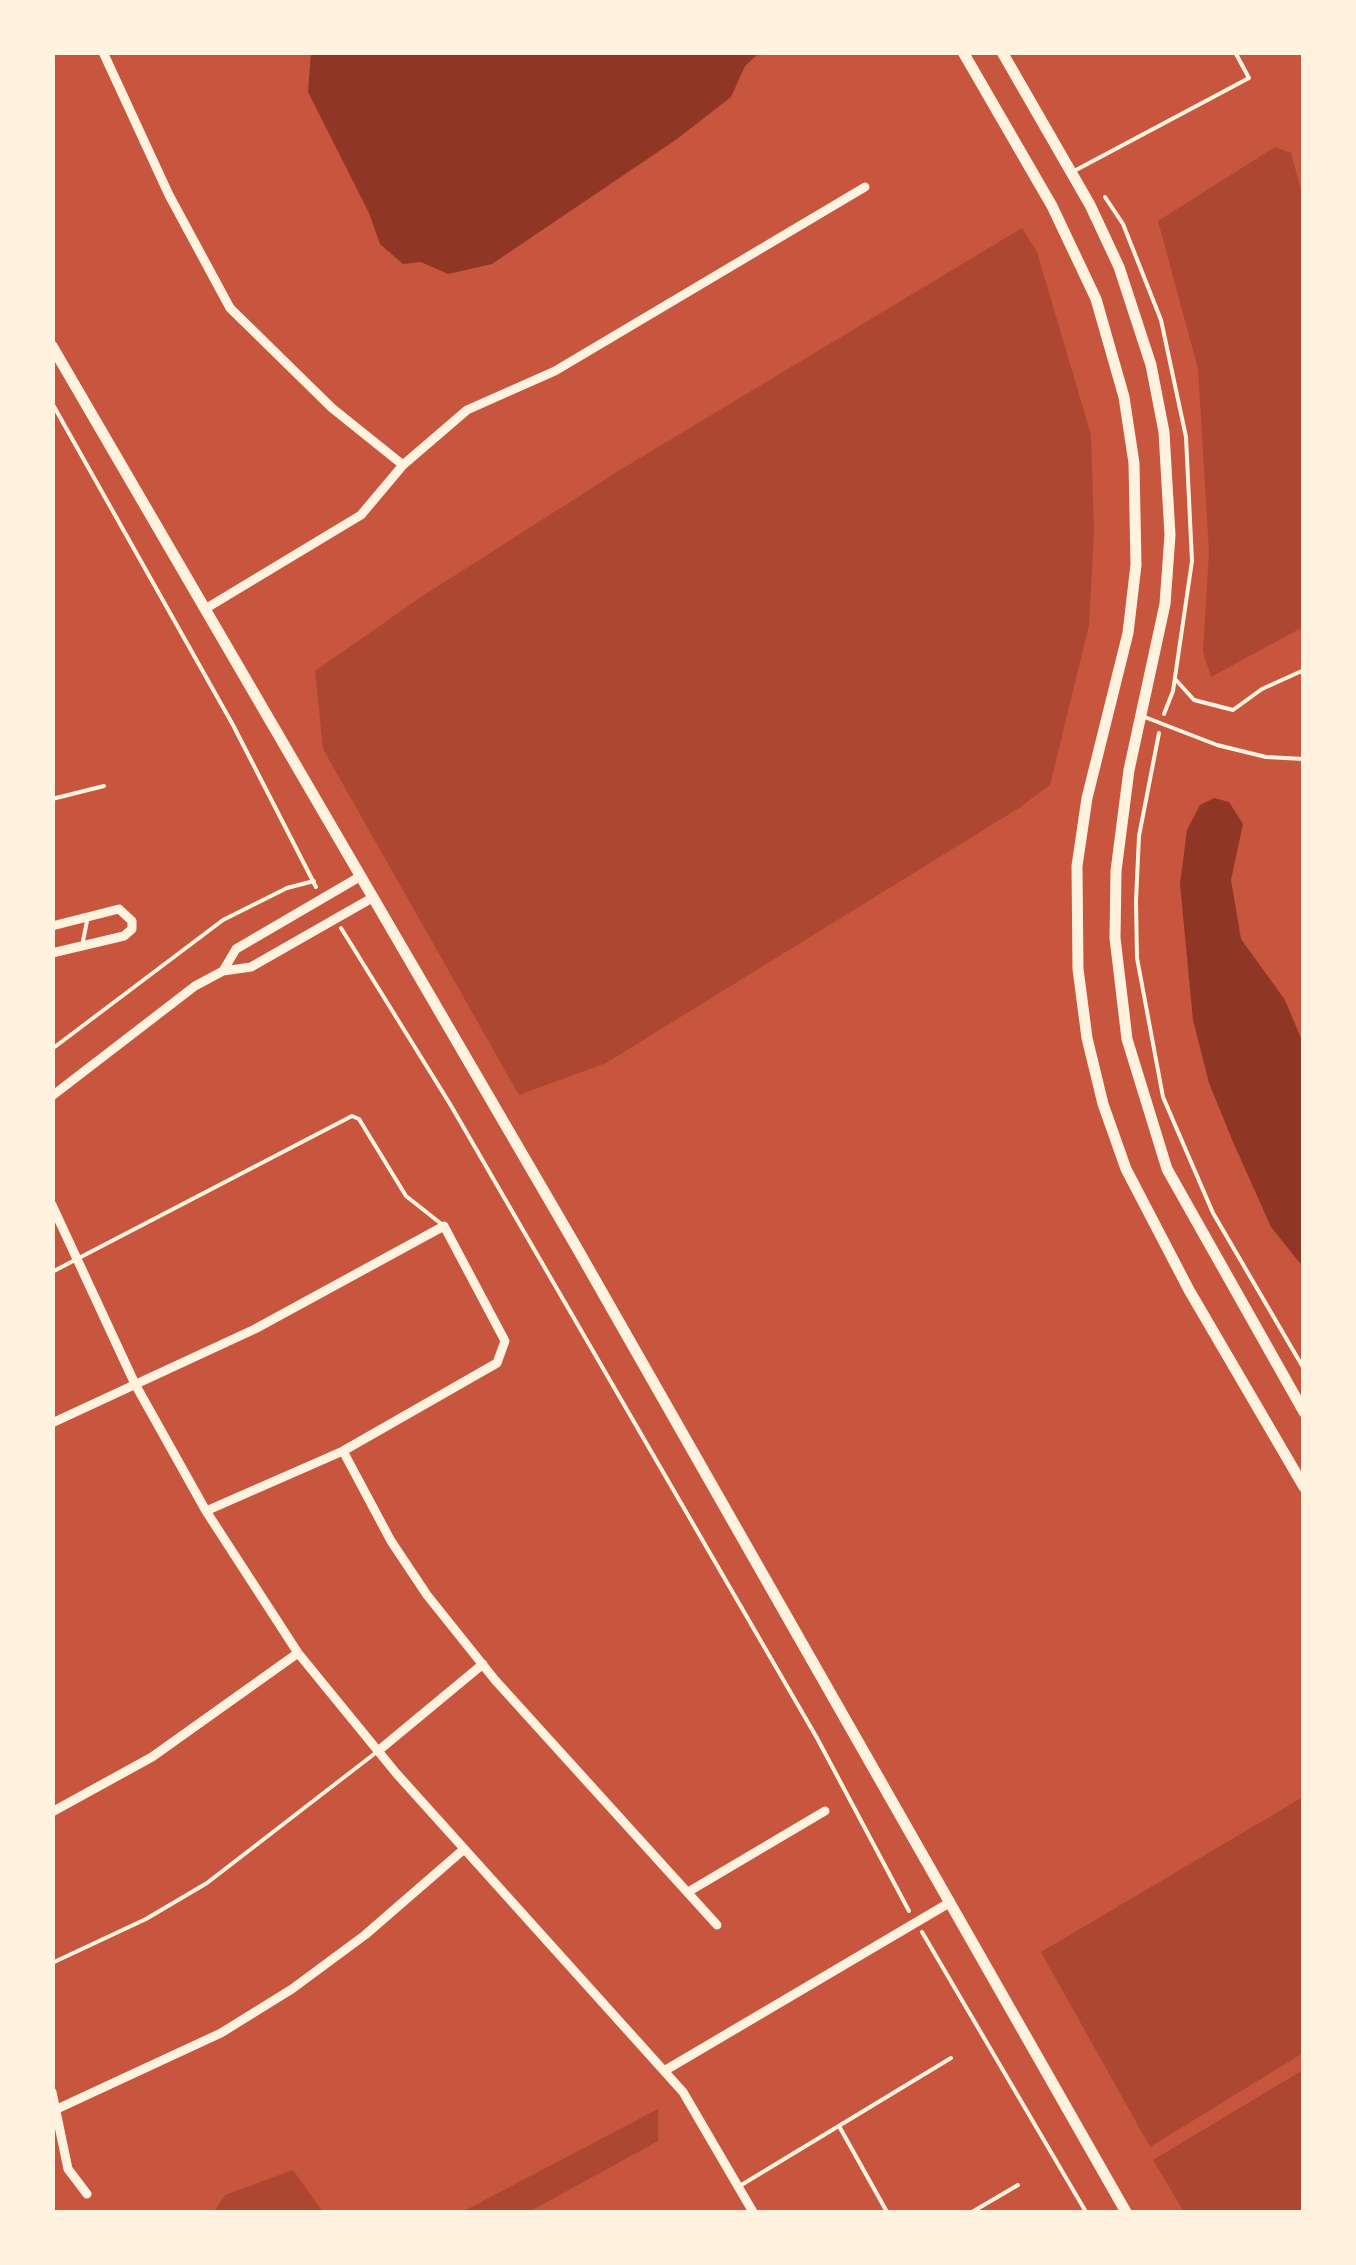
<!DOCTYPE html>
<html>
<head>
<meta charset="utf-8">
<style>
	body { margin:0 }
	#map { position:relative; width:1356px; height:2265px; overflow:hidden; background:#c8553d; font-family:Figtree,sans-serif }
	canvas { display:block }
	.frame { position:absolute; inset:0; border:55px solid #fff3e0; pointer-events:none }
</style>
</head>
<body>
<div id="map">
<canvas width="1356" height="2265"></canvas>
<div class="frame"></div>
</div>
<script>
const context = document.querySelector('canvas').getContext('2d');
context.lineJoin = 'round';
function fill(path, color) { context.fillStyle = color; context.fill(path, 'evenodd'); }
const shape = rows => new Path2D(rows.map(r => 'M' + r).join(''));
function stroke(path, color, width, dash) { context.strokeStyle = color; context.lineWidth = width; context.lineCap = dash ? 'butt' : 'round'; context.setLineDash(dash || []); context.stroke(path); }
fill(shape([
	[1275,147,1291,153,1303,197,1303,627,1211,677,1203,652,1209,552,1198,369,1158,221],
	[1022,228,1037,252,1091,435,1094,531,1089,625,1050,785,1019,808,606,1063,519,1095,323,749,315,671,421,597,620,470],
	[1303,1797,1303,2053,1150,2147,1041,1952],
	[1303,2070,1303,2212,1184,2212,1153,2160],
	[658,2109,658,2141,529,2212,462,2212],
	[293,2170,323,2212,214,2212,225,2195]
]), '#ae4732');
fill(shape([
	[311,52,759,52,759,53,745,66,731,97,677,139,492,264,448,274,421,262,403,264,380,244,369,213,308,92],
	[1214,798,1229,802,1243,824,1231,880,1241,939,1285,1000,1303,1043,1303,1267,1271,1227,1233,1142,1209,1083,1193,1020,1180,884,1187,830,1200,805]
]), '#8f3625');
stroke(shape([
	[1105,197,1123,224,1161,320,1186,437,1192,561,1173,691,1164,714],
	[52,403,233,725,316,887],
	[1176,680,1194,700,1233,710,1262,689,1304,670],
	[1159,733,1139,836,1136,901,1137,958,1163,1097,1213,1213,1304,1369],
	[341,928,450,1104,817,1738,909,1911],
	[52,1049,223,920,287,888,314,881],
	[922,1932,1086,2212]
]), '#fff3e0', 4);
stroke(shape([
	[1076,170,1249,78,1235,52],
	[1142,716,1217,745,1266,757,1304,759],
	[52,799,104,786],
	[82,946,87,921],
	[52,1272,352,1116,359,1119,406,1196,444,1226],
	[52,1963,146,1919,207,1883,378,1751],
	[839,2126,887,2212],
	[738,2187,951,2058],
	[972,2212,1018,2185]
]), '#fff3e0', 4);
stroke(shape([
	[103,52,169,195,230,308,332,408,403,465],
	[205,609,361,515,403,465,467,410,555,371,865,187],
	[52,926,119,909,132,921,132,929,124,936,52,953],
	[223,971,236,949,361,876],
	[52,1096,195,986,223,971,251,967,372,898],
	[52,1205,135,1384,206,1511,298,1653,396,1773,683,2092,753,2212],
	[52,1423,255,1329,444,1226,505,1341,497,1363,343,1451,206,1511],
	[343,1451,391,1541,427,1595,495,1680,717,1925],
	[378,1751,483,1664],
	[52,1812,152,1757,298,1653],
	[688,1892,825,1811],
	[664,2071,949,1903],
	[52,2092,68,2169,87,2194],
	[57,2109,221,2033,292,1989,365,1935,463,1850]
]), '#fff3e0', 9);
stroke(shape([
	[963,52,1052,206,1096,299,1124,397,1134,463,1136,565,1128,633,1087,798,1077,866,1078,969,1087,1038,1103,1104,1126,1169,1189,1290,1304,1487],
	[1002,52,1090,205,1119,267,1151,365,1164,432,1170,535,1165,604,1129,770,1116,871,1115,938,1127,1039,1167,1169,1304,1412],
	[52,346,577,1248,1126,2212]
]), '#fff3e0', 11);
</script>
</body>
</html>
